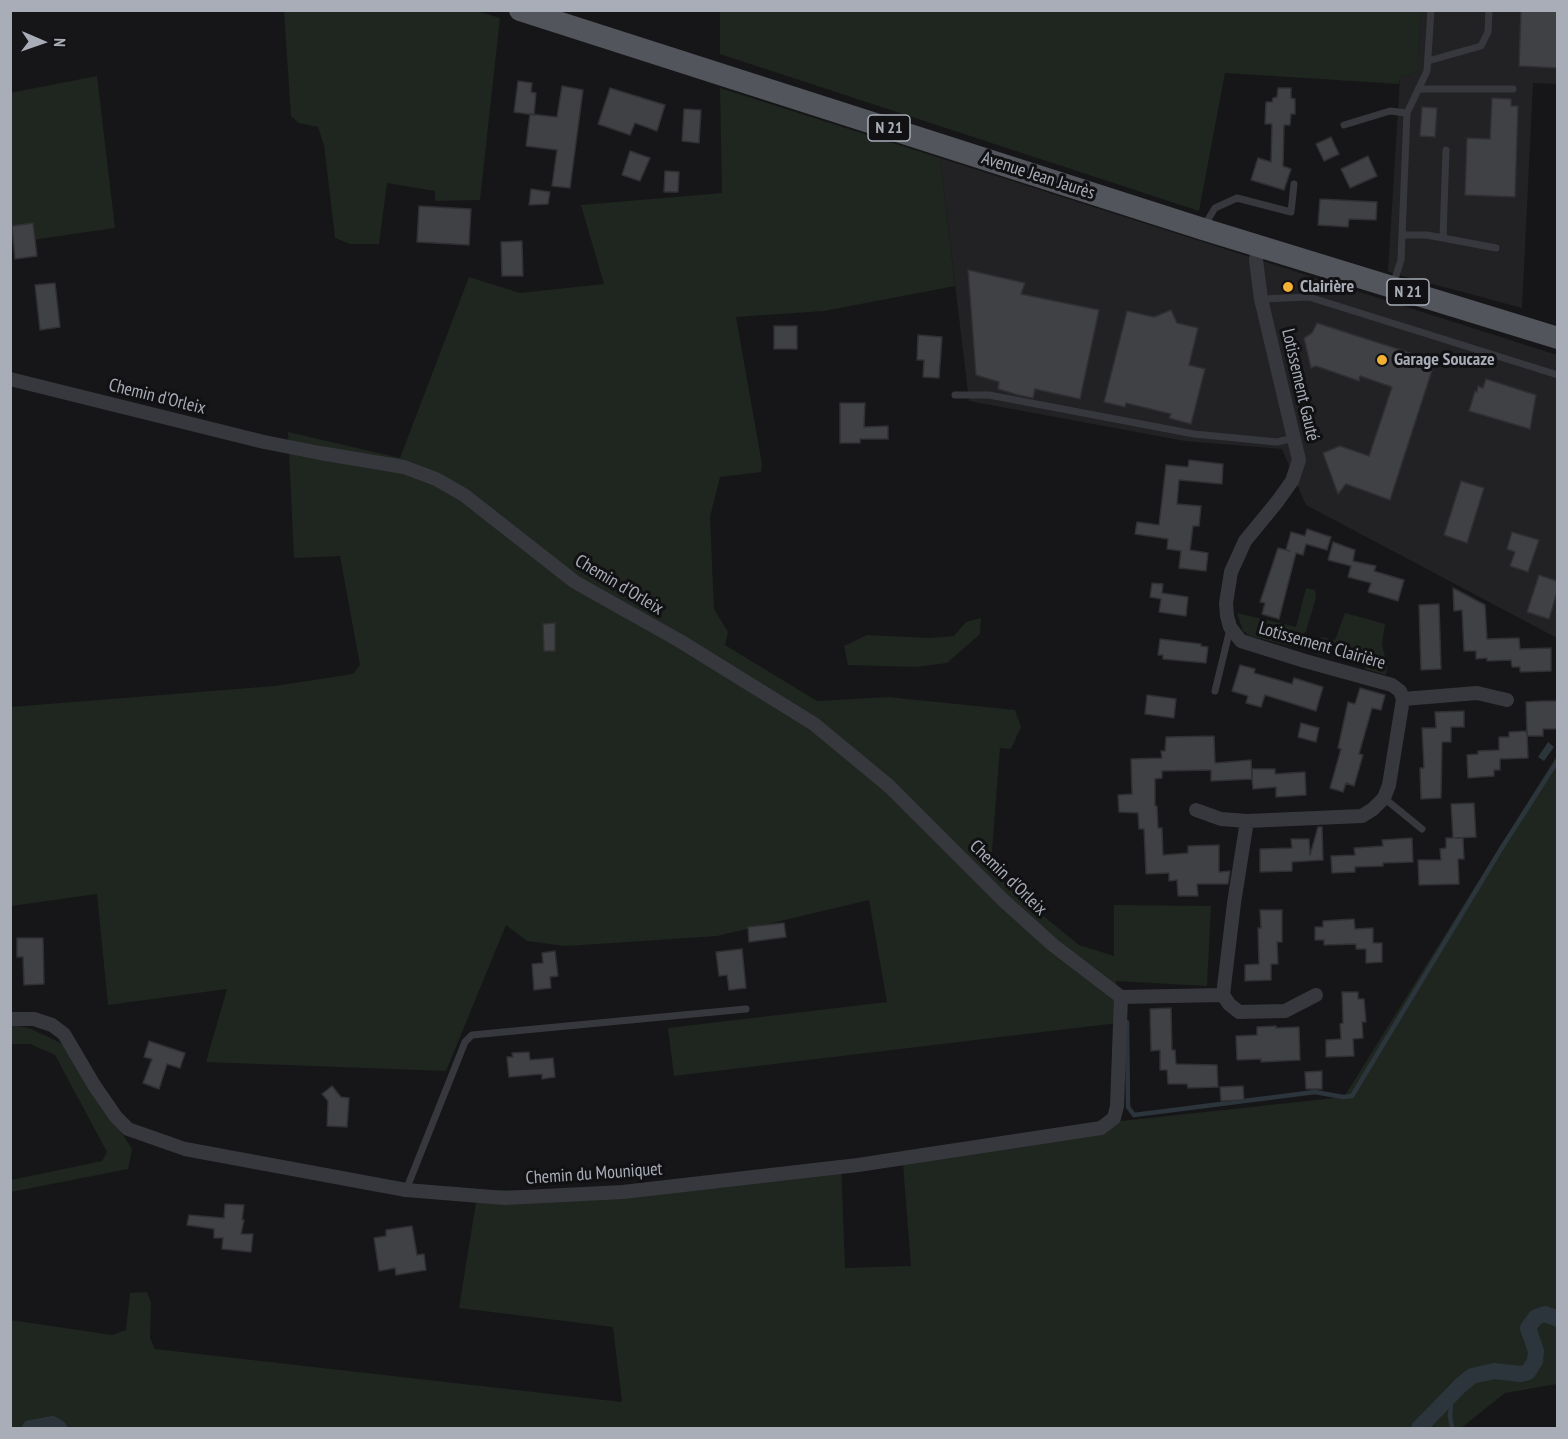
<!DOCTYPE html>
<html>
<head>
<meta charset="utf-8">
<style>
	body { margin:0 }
	#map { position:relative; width:1568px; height:1439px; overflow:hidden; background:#161618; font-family:"PT Sans Narrow",sans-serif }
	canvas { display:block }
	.frame { position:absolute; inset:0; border:12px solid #a8adb8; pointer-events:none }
	.north { position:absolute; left:12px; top:12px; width:60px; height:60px; -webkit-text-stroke:4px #111113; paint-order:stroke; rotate:92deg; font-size:16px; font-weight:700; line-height:24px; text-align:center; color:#a8adb8 }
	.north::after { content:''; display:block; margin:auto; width:21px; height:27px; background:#a8adb8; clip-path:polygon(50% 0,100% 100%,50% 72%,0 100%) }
</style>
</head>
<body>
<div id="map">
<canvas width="1568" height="1439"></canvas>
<div class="frame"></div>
<div class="north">N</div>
</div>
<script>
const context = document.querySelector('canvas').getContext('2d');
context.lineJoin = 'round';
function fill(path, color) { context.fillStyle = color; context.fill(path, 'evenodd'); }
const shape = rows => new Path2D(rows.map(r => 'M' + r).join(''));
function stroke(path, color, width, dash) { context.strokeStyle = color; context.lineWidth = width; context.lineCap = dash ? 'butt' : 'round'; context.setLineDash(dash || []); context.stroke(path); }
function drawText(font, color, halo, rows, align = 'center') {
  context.font = font + ' "PT Sans Narrow",sans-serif'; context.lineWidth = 6; context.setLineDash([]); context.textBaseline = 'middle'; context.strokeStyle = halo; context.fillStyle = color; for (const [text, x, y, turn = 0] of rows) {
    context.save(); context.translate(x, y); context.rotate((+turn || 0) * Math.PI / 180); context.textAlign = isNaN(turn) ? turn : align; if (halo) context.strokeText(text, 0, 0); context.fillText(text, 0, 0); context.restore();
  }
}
fill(shape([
	[1421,11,1557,11,1557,84,1533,83,1522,308,1388,272,1400,78,1417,72],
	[940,158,1557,355,1557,638,1306,505,1282,449,1185,441,969,401]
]), '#222225');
fill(shape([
	[473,10,500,18,480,200,435,201,435,191,387,183,379,244,350,244,335,238,324,145,318,127,299,123,291,116,284,11],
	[720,11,720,10,1421,11,1417,72,1400,78,1399,84,1225,73,1199,211,720,54],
	[97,76,115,228,11,243,10,93],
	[720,88,940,158,955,286,824,311,736,317,762,464,761,472,720,477,710,517,714,609,728,632,725,645,817,701,888,697,1015,710,1021,727,1011,749,1000,748,991,864,1030,905,1079,945,1114,956,1114,905,1211,906,1207,986,1116,981,1118,1023,674,1076,668,1028,887,1002,869,900,717,936,628,942,565,946,527,941,506,925,446,1071,206,1062,227,989,108,1005,97,894,11,906,10,707,275,686,353,674,360,665,340,556,294,558,288,432,400,458,469,277,520,293,604,284,581,205,722,193],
	[1306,588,1315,590,1316,598,1306,631,1298,643,1289,646,1250,636,1243,631,1237,613,1296,627],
	[1345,613,1385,624,1382,644,1387,666,1386,675,1365,669,1367,657,1331,647,1329,652,1321,655,1316,654,1321,637,1335,640],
	[981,618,980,634,947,663,916,667,848,665,844,646,867,635,929,638,954,636,966,622],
	[1557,755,1557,1384,1505,1393,1461,1428,11,1428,11,1320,112,1335,126,1330,130,1293,147,1292,151,1303,150,1338,155,1349,622,1402,613,1327,459,1308,478,1190,581,1190,841,1161,845,1268,911,1266,902,1151,1112,1122,1344,1097],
	[11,1025,29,1028,65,1045,132,1149,128,1169,11,1192,11,1180,102,1161,107,1152,55,1055,30,1044,11,1044]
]), '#1e261f');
fill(shape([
	[1548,742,1554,747,1544,761,1538,757]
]), '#2c353c');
stroke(shape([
	[1127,1022,1128,1107,1134,1115,1315,1092,1343,1097,1352,1096,1501,849,1558,760],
	[1452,1395,1450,1416,1452,1428]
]), '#2c353c', 4.5);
stroke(shape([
	[30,1428,52,1424,59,1428],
	[1419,1428,1460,1386,1472,1376,1494,1371,1521,1374,1528,1372,1535,1361,1536,1351,1528,1328,1536,1317,1545,1314,1558,1319]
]), '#2c353c', 16);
const building = shape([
	[1521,10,1557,10,1557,68,1519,66,1521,10],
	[518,81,532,83,531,92,536,93,534,115,514,112,518,81],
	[562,86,583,90,570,188,552,186,557,150,526,146,530,114,557,117,562,86],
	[610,88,665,105,657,131,635,123,630,135,598,124,610,88],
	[1278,88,1291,88,1291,98,1295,99,1295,114,1291,114,1290,125,1284,125,1283,166,1291,169,1284,190,1251,180,1258,158,1271,162,1272,124,1265,124,1266,102,1272,102,1273,98,1277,97,1278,88],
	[1492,98,1511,99,1511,106,1518,106,1515,197,1465,195,1467,138,1490,139,1492,98],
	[1422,107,1437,108,1435,137,1420,136,1422,107],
	[684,109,701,110,699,143,682,141,684,109],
	[1331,137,1339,154,1324,161,1316,144,1331,137],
	[630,151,650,158,640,181,622,175,630,151],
	[1368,156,1377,176,1350,188,1341,169,1368,156],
	[665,171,679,172,678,192,664,192,665,171],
	[531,189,550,192,548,204,529,205,531,189],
	[1320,199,1377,202,1376,220,1349,219,1348,227,1318,225,1320,199],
	[419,206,471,209,469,245,417,242,419,206],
	[33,223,37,256,15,259,12,226,33,223],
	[522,241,523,276,502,276,501,242,522,241],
	[968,270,1025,283,1021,294,1099,310,1080,399,1035,389,1033,398,1018,395,998,389,999,382,976,375,968,270],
	[55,283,60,327,40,330,35,285,55,283],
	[1171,310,1177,323,1198,328,1189,365,1205,369,1191,424,1169,418,1171,414,1126,403,1125,407,1104,402,1127,311,1154,317,1171,310],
	[1317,323,1435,361,1390,500,1346,484,1338,494,1323,453,1340,446,1369,456,1392,387,1360,376,1359,381,1316,366,1311,368,1304,338,1312,333,1317,323],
	[774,326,797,326,797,349,774,349,774,326],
	[918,335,942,337,939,378,923,377,924,360,917,360,918,335],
	[1486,379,1536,395,1530,429,1469,411,1475,391,1477,392,1478,386,1483,388,1486,379],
	[840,403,865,403,864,427,888,426,888,439,860,439,860,443,840,443,840,403],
	[1189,460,1223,464,1222,484,1179,480,1177,504,1201,506,1199,526,1193,526,1190,550,1208,553,1206,571,1179,568,1181,551,1167,549,1168,539,1135,534,1137,522,1159,525,1166,465,1188,467,1189,460],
	[1461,481,1484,488,1467,543,1444,535,1461,481],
	[1307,529,1331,537,1327,550,1306,544,1303,555,1296,553,1279,619,1262,614,1265,603,1260,602,1278,548,1290,551,1286,550,1291,532,1305,536,1307,529],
	[1512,532,1539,540,1528,572,1510,566,1515,552,1507,549,1512,532],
	[1333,542,1355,550,1353,561,1376,566,1374,571,1404,580,1398,601,1368,592,1371,583,1348,577,1351,566,1328,560,1333,542],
	[1539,575,1557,581,1557,592,1549,619,1527,612,1539,575],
	[1152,583,1163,584,1162,593,1188,597,1186,616,1159,612,1161,599,1150,597,1152,583],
	[1453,588,1485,605,1487,639,1519,638,1520,649,1551,648,1551,671,1520,672,1520,667,1512,667,1511,660,1487,661,1487,658,1476,659,1476,651,1464,651,1462,610,1454,611,1453,588],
	[1439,604,1441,669,1421,670,1419,605,1439,604],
	[555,623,555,651,544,651,543,624,555,623],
	[1160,639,1201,644,1201,646,1208,647,1206,663,1163,659,1163,655,1158,655,1160,639],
	[1240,665,1255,669,1254,673,1292,684,1294,678,1323,687,1316,711,1265,695,1261,707,1246,703,1248,696,1232,691,1240,665],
	[1360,688,1385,695,1381,710,1372,708,1359,754,1363,755,1354,786,1346,783,1343,792,1330,788,1341,749,1338,748,1348,702,1355,704,1360,688],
	[1147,695,1176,699,1174,718,1145,714,1147,695],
	[1541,701,1557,701,1557,729,1543,729,1543,736,1527,736,1526,702,1541,701],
	[1464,711,1464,727,1451,727,1451,742,1442,742,1441,798,1421,799,1420,768,1424,768,1422,728,1436,728,1435,712,1464,711],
	[1301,723,1319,728,1316,742,1298,737,1301,723],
	[1527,731,1528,758,1500,759,1500,770,1494,770,1494,776,1468,778,1467,755,1478,754,1478,751,1499,750,1499,737,1509,737,1509,732,1527,731],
	[1214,736,1215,763,1251,760,1252,778,1252,769,1275,769,1275,774,1305,772,1306,795,1276,797,1276,787,1253,789,1252,779,1211,781,1211,770,1162,771,1162,778,1155,779,1155,806,1157,806,1158,828,1162,828,1163,855,1188,853,1188,846,1219,845,1219,872,1230,871,1228,884,1197,884,1198,896,1178,896,1177,880,1169,881,1169,873,1146,874,1144,829,1139,829,1138,813,1119,812,1118,795,1132,794,1131,759,1162,758,1161,751,1165,751,1166,737,1214,736],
	[1474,803,1476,837,1455,838,1463,838,1464,859,1458,859,1459,884,1419,885,1418,860,1441,860,1440,849,1446,848,1446,838,1453,838,1451,804,1474,803],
	[1318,827,1322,827,1323,860,1292,862,1292,871,1260,872,1260,849,1292,848,1291,839,1309,839,1310,855,1318,827],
	[1412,838,1413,862,1383,863,1383,866,1355,867,1355,872,1332,873,1331,856,1355,855,1354,848,1383,846,1382,840,1412,838],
	[1260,910,1282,910,1282,942,1277,942,1278,964,1271,964,1271,980,1245,981,1245,965,1259,964,1258,928,1261,928,1260,910],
	[1354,919,1355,929,1373,928,1373,943,1382,943,1382,962,1366,963,1366,949,1356,949,1356,944,1324,945,1324,940,1315,940,1315,927,1323,927,1323,921,1354,919],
	[784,923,786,937,749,942,748,927,784,923],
	[17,938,43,938,44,984,24,985,23,957,17,957,17,938],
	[742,949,746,988,729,990,727,975,719,976,716,952,742,949],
	[555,951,558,976,550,977,551,988,534,990,532,964,543,963,542,953,555,951],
	[1342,992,1358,992,1358,999,1364,999,1366,1022,1362,1022,1363,1038,1353,1039,1354,1056,1326,1057,1326,1040,1341,1039,1340,1024,1343,1023,1342,992],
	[1171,1008,1172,1050,1175,1050,1176,1064,1217,1065,1218,1087,1188,1088,1187,1084,1168,1084,1167,1070,1160,1070,1160,1050,1151,1051,1150,1009,1171,1008],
	[1276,1026,1276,1028,1299,1027,1300,1060,1261,1062,1261,1059,1237,1060,1236,1036,1257,1035,1257,1027,1276,1026],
	[149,1041,185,1053,180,1068,167,1064,159,1089,143,1083,152,1059,144,1057,149,1041],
	[529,1052,530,1060,553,1058,555,1077,542,1079,542,1074,509,1077,507,1057,513,1057,512,1053,529,1052],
	[1322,1071,1322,1089,1306,1089,1305,1072,1322,1071],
	[332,1086,341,1097,349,1098,347,1127,327,1126,328,1101,322,1094,332,1086],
	[1243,1086,1244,1100,1221,1101,1220,1087,1243,1086],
	[225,1204,244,1205,242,1220,244,1220,241,1234,253,1234,251,1252,222,1249,223,1238,214,1238,214,1229,187,1225,189,1215,224,1218,225,1204],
	[412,1226,417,1255,424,1254,426,1270,396,1275,395,1268,379,1271,374,1238,386,1236,386,1230,412,1226]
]);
fill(building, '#404145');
stroke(building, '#303034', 1.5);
stroke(shape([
	[1428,61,1481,46,1488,32,1489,10],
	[1419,89,1513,89],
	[1344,125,1390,111,1407,113],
	[1204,226,1215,208,1237,198,1291,212,1294,184],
	[1402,235,1427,235,1496,248],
	[1443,238,1446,150],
	[1393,285,1401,260,1407,113,1427,71,1431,10],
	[1261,299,1309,297,1558,375],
	[955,395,989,395,1194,434,1277,442,1294,438],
	[1215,691,1230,629],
	[1384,798,1422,829],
	[406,1190,465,1042,472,1035,746,1009]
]), '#37383d', 7);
stroke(shape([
	[1258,246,1256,260,1261,299,1299,460,1292,481,1277,502,1245,541,1231,572,1226,603,1227,616,1230,627,1241,641,1305,661,1392,685,1400,691,1403,699,1477,693,1507,700],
	[10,379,264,442,320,453,404,467,436,479,464,495,575,582,680,641,814,724,889,786,1003,900,1053,945,1121,997],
	[1196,810,1221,819,1247,821,1362,816,1373,809,1384,798,1389,785,1403,699],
	[1223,995,1229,1004,1239,1012,1285,1011,1316,995],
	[1121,997,1223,995,1234,903,1247,821],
	[10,1019,34,1019,52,1025,64,1034,94,1085,116,1117,128,1129,185,1149,406,1190,505,1198,623,1192,858,1165,1101,1128,1114,1118,1117,1106,1121,997]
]), '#37383d', 14);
stroke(shape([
	[520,10,1203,229,1558,338]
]), '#53555c', 22);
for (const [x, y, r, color] of [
	[1288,287,6,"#f2b134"],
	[1382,360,6,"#f2b134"]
]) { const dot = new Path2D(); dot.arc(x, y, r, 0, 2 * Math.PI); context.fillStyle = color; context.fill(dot); stroke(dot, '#111113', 2); }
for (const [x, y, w] of [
	[889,128,42],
	[1408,292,42]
]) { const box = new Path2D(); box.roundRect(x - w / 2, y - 13, w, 26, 4.5); context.fillStyle = '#111113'; context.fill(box); stroke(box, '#a8adb8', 1.5); }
drawText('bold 16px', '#a8adb8', null, [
	["N 21",889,128],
	["N 21",1408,292]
]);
drawText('18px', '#a8adb8', '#111113', [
	["Avenue Jean Jaurès",1038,176,18],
	["Lotissement Gauté",1300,385,77],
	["Chemin d'Orleix",157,397,14],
	["Chemin d'Orleix",619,585,31],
	["Lotissement Clairière",1322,646,16],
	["Chemin d'Orleix",1008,878,44],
	["Chemin du Mouniquet",594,1174,-4]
]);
drawText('bold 18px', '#a8adb8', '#111113', [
	["Clairière",1300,287],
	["Garage Soucaze",1394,360]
], 'left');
</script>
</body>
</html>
